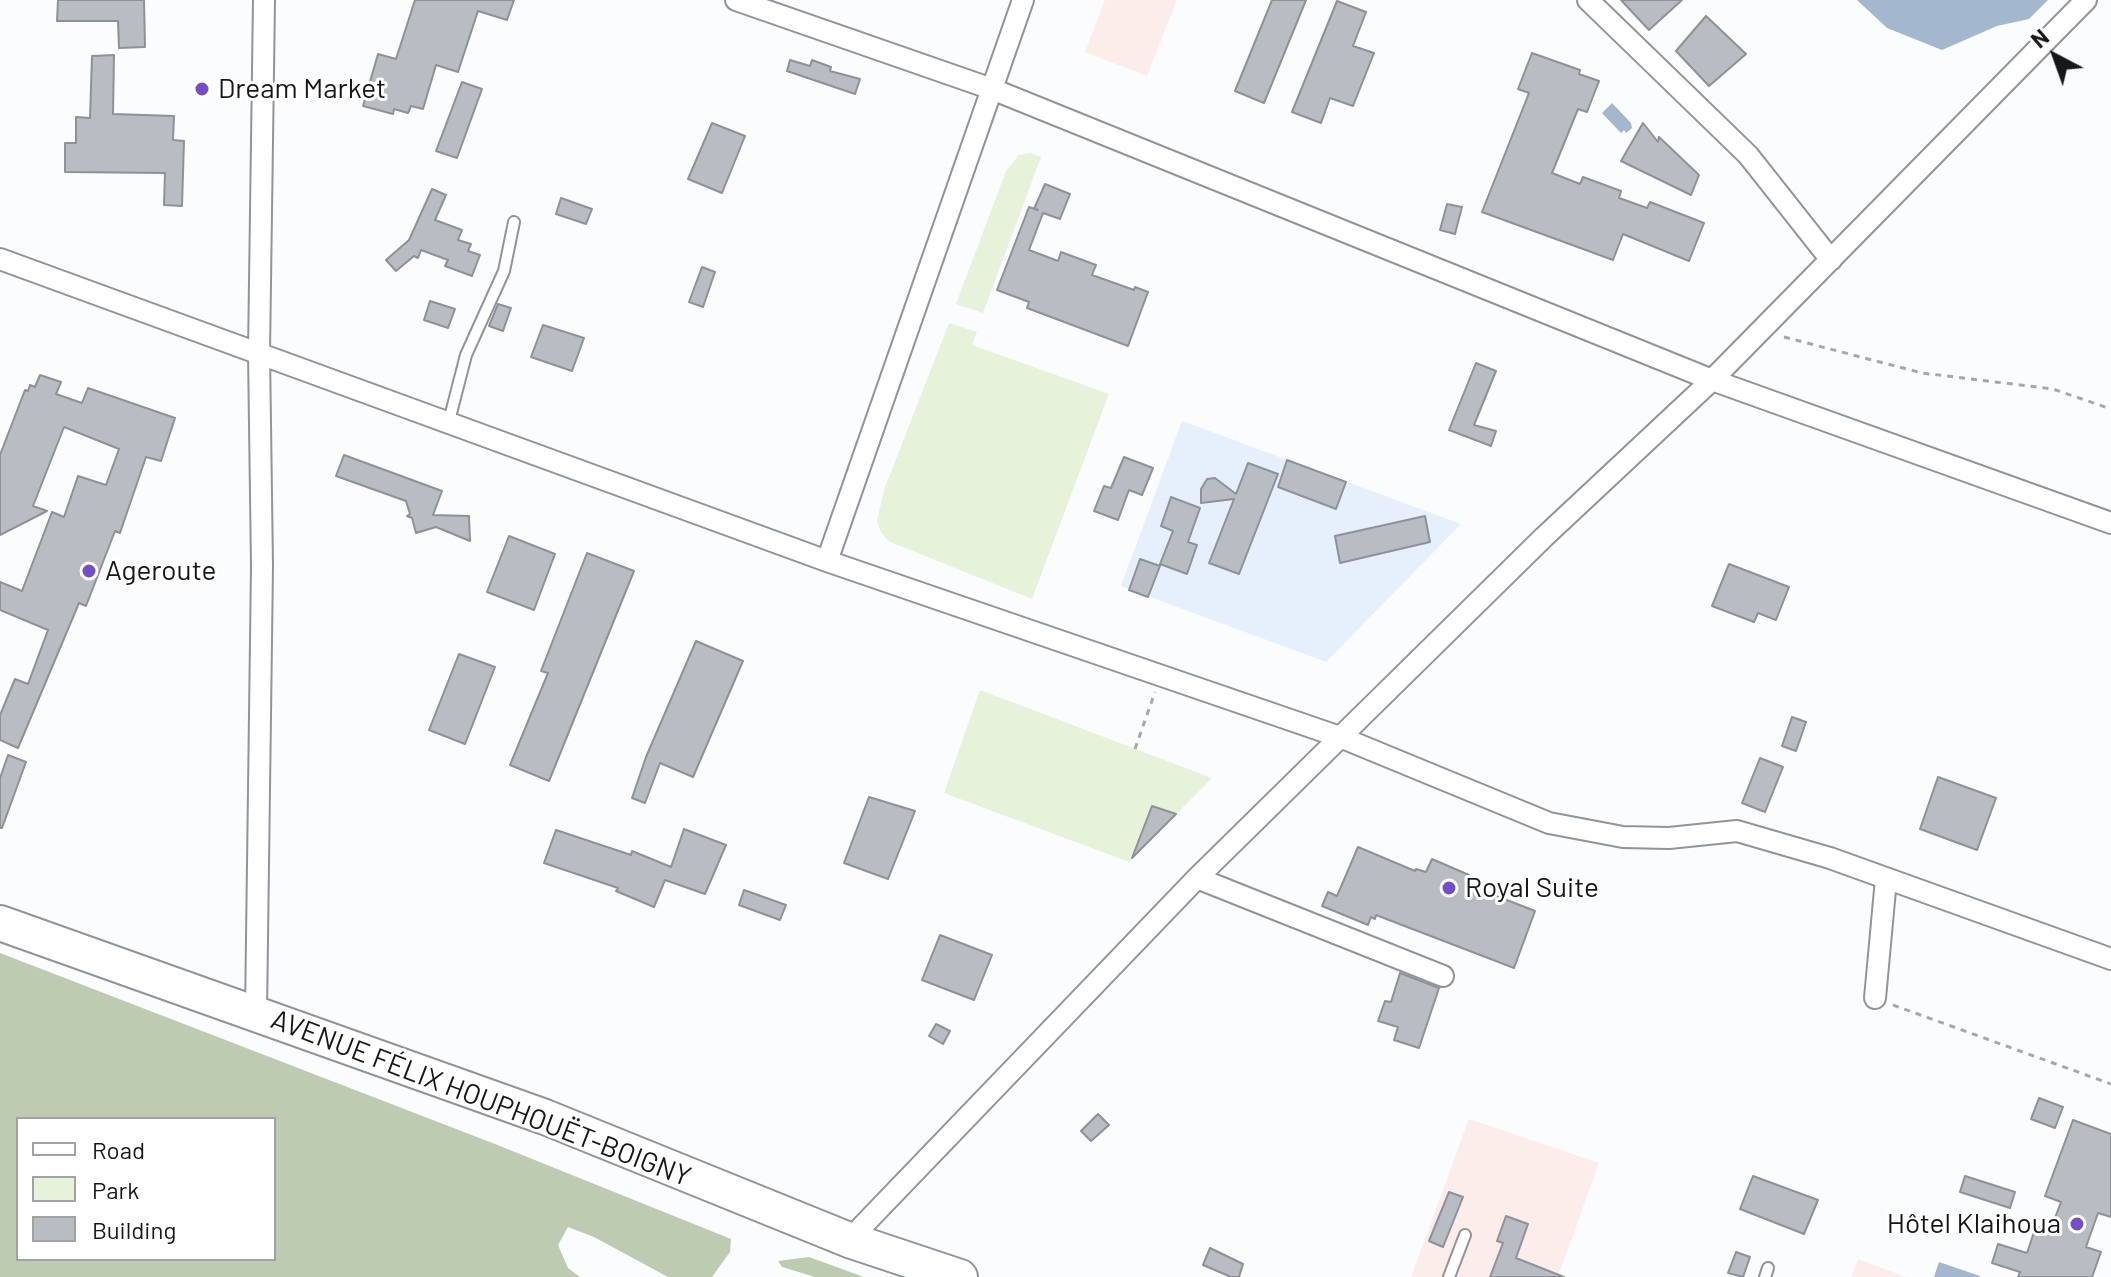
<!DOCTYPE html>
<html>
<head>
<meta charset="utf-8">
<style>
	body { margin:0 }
	#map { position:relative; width:2111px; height:1277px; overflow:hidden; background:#fafcfe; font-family:Barlow,sans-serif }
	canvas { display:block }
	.legend { position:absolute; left:16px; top:1117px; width:260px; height:144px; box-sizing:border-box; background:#fff; border:2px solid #a1a2a3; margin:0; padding:10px 14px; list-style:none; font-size:24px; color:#151719 }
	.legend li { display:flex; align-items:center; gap:16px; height:40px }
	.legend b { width:40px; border:2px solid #a1a2a3 }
	.north { position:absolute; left:2015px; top:16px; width:80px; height:80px; -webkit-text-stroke:6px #fff; paint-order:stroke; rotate:319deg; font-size:22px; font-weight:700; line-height:32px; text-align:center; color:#151719 }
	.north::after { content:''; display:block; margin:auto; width:28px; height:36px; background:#151719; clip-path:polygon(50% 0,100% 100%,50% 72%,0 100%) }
</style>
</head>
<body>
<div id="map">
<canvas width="2111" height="1277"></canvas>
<ul class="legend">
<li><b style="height:10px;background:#fff"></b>Road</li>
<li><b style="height:22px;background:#e6f2d9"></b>Park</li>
<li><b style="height:22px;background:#b8bdc3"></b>Building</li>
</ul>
<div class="north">N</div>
</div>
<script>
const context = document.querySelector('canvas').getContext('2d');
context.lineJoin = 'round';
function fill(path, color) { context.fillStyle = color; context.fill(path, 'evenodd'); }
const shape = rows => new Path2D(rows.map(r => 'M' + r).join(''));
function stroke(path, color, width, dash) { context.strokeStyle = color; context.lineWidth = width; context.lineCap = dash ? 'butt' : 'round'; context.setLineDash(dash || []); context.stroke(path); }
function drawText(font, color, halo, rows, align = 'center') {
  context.font = font + ' Barlow,sans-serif'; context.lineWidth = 6; context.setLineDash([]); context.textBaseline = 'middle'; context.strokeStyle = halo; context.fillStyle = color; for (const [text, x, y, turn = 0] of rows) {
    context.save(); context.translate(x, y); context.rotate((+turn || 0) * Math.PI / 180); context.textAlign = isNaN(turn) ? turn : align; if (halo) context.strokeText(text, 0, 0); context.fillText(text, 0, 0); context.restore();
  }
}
fill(shape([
	[1182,421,1461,524,1326,662,1121,586]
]), '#e6f0fc');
fill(shape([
	[1105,0,1177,0,1147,76,1085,52],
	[1469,1119,1599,1163,1558,1277,1411,1277],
	[1858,1259,1906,1277,1851,1277]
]), '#fdedea');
fill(shape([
	[1030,153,1041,157,983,313,956,304,1006,171,1019,155],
	[949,323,977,332,972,345,1109,394,1032,599,888,541,881,532,877,521,884,490],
	[980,690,1212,778,1129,862,944,793]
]), '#e6f2d9');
fill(shape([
	[0,953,495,1144,731,1239,730,1252,712,1277,668,1277,594,1237,568,1227,558,1245,568,1268,580,1277,0,1277],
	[274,1119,274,1259,18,1259,18,1119],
	[809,1257,864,1277,815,1277,782,1267,778,1261]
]), '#bdcbb0');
fill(shape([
	[1857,0,2048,0,2029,19,1997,26,1942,50,1887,28],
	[1612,103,1631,123,1632,128,1626,133,1624,130,1621,133,1602,113],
	[1939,1262,1980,1276,1980,1277,1934,1277]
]), '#a3b7ce');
const building = shape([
	[58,0,144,0,145,47,119,48,118,21,57,21,58,0],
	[415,0,514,0,507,20,478,11,458,72,436,65,423,109,411,106,408,113,394,109,393,114,363,106,378,54,396,59,415,0],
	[1272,0,1306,0,1264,103,1235,91,1272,0],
	[1621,0,1682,0,1649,30,1621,0],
	[1337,1,1366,12,1353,46,1374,53,1353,106,1330,98,1321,123,1292,112,1337,1],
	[1706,16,1746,54,1709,86,1676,51,1706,16],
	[1532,53,1580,70,1579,74,1599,81,1587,112,1578,109,1552,173,1580,184,1583,177,1621,191,1619,198,1647,208,1650,202,1704,223,1689,261,1623,234,1613,260,1482,212,1529,93,1518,89,1532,53],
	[114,55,113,114,174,116,173,140,184,141,182,206,164,205,165,173,65,172,65,143,76,143,76,117,90,118,92,56,114,55],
	[790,60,810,66,812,60,831,67,830,71,860,79,855,94,787,71,790,60],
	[462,82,482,89,457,158,436,151,462,82],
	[712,123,745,136,722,193,688,179,712,123],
	[1643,123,1658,142,1659,137,1699,175,1691,195,1621,161,1643,123],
	[1045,184,1070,194,1060,219,1043,213,1029,250,1058,261,1061,252,1096,265,1092,275,1134,290,1135,287,1148,292,1128,346,1027,308,1029,302,997,290,1029,207,1038,210,1034,209,1045,184],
	[432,189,446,195,435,220,462,230,458,240,471,244,468,251,480,255,472,276,445,266,448,260,421,250,418,258,414,256,396,271,386,260,409,240,432,189],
	[561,198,592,209,586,224,556,214,561,198],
	[1447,204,1462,207,1455,234,1440,230,1447,204],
	[702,267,715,272,703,307,689,302,702,267],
	[430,301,455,309,448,328,424,320,430,301],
	[498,304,511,308,503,331,489,326,498,304],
	[543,325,584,338,572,371,531,357,543,325],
	[1476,363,1496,371,1474,425,1496,431,1491,446,1449,430,1476,363],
	[40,375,61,382,56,394,82,403,88,388,175,418,161,461,146,457,120,533,115,531,86,606,79,603,18,748,0,740,0,715,15,679,28,684,48,630,0,610,0,582,22,591,52,512,64,517,78,476,106,485,119,449,64,427,33,506,47,511,0,535,0,455,25,390,28,391,30,385,35,387,40,375],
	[344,455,442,491,433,515,469,516,470,541,436,527,416,533,412,518,407,516,410,514,406,501,336,476,344,455],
	[1124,457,1153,468,1142,495,1129,490,1118,520,1094,511,1104,486,1111,488,1124,457],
	[1287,460,1346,482,1336,509,1278,487,1287,460],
	[1248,463,1278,474,1239,574,1209,563,1234,499,1201,503,1201,489,1207,479,1215,478,1236,494,1248,463],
	[1171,497,1200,508,1188,542,1197,545,1187,574,1160,564,1173,531,1161,526,1171,497],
	[1425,516,1430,542,1340,563,1335,536,1425,516],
	[509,536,555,554,534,610,487,592,509,536],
	[587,553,634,571,549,781,510,765,548,673,541,671,587,553],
	[1140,559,1160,566,1148,597,1129,590,1140,559],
	[1729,564,1789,587,1776,620,1758,613,1754,622,1712,606,1729,564],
	[696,641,743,661,693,777,660,763,645,803,632,798,646,757,696,641],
	[459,654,495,667,465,744,429,730,459,654],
	[1792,717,1806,722,1796,751,1782,746,1792,717],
	[8,755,26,762,2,828,0,828,0,778,8,755],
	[1760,758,1783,767,1765,812,1742,803,1760,758],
	[1938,777,1996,798,1977,850,1920,829,1938,777],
	[869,797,915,811,888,879,844,863,869,797],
	[1152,806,1176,814,1132,858,1152,806],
	[684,829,726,845,705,894,665,880,654,907,616,891,618,888,544,863,556,830,631,855,632,851,671,867,684,829],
	[1358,847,1415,871,1416,869,1426,872,1432,859,1469,875,1466,884,1535,911,1514,968,1376,915,1375,919,1371,917,1368,925,1322,906,1328,892,1337,896,1358,847],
	[744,890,786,905,780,920,739,905,744,890],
	[940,935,992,955,974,1000,922,980,940,935],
	[1400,973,1439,988,1419,1048,1394,1040,1398,1027,1378,1021,1385,1001,1391,1002,1400,973],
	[936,1024,950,1031,943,1044,929,1036,936,1024],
	[2039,1098,2063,1107,2055,1128,2031,1119,2039,1098],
	[1098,1114,1109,1125,1091,1141,1081,1131,1098,1114],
	[2073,1120,2111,1134,2111,1217,2098,1213,2086,1247,2101,1252,2092,1277,2018,1277,2020,1272,1992,1263,1998,1244,2027,1253,2036,1226,2050,1231,2061,1202,2045,1196,2073,1120],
	[1753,1176,1818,1200,1804,1234,1740,1209,1753,1176],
	[1965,1176,2015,1192,2010,1208,1960,1192,1965,1176],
	[1449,1192,1463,1197,1443,1247,1429,1241,1449,1192],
	[1506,1216,1528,1224,1516,1258,1564,1277,1490,1277,1503,1243,1497,1241,1506,1216],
	[1210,1248,1243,1264,1239,1277,1231,1277,1203,1265,1210,1248],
	[1736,1252,1750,1257,1743,1277,1728,1273,1736,1252]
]);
fill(building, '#b8bdc3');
stroke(building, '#8e9298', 2);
const service = shape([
	[449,421,466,355,504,271,514,222],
	[1449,1277,1465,1235],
	[1765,1277,1768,1268]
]);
const minor = shape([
	[736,0,992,89,1712,380,2111,523],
	[1588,0,1748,155,1831,260],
	[0,259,827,561,1340,737,1549,823,1623,837,1669,838,1737,831,1830,858,2111,959],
	[827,561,1023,0],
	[1197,878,1443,976],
	[1875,998,1886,879],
	[256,1013,262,566,259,353,264,0],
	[849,1240,1197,878,1544,537,1712,380,2086,0]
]);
const trunk = shape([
	[0,923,545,1117,849,1240,960,1277]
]);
stroke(service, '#90959a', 14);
stroke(minor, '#90959a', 24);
stroke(trunk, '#90959a', 38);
stroke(shape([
	[1784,337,1922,373,2053,389,2111,409],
	[1135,749,1155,692],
	[1893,1005,2111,1084]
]), '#a6a8aa', 3, [6, 6]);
stroke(service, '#fff', 10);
stroke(minor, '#fff', 20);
stroke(trunk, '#fff', 34);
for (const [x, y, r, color] of [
	[202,89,8,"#724ec7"],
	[89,571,8,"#724ec7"],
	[1449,888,8,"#724ec7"],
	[2077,1224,8,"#724ec7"]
]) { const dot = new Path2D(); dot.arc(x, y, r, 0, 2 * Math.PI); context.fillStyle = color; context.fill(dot); stroke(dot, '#fff', 3); }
drawText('28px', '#151719', '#fff', [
	["Dream Market",218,89],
	["Ageroute",105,571],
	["Royal Suite",1465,888],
	["Hôtel Klaihoua",2061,1224,"right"]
], 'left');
drawText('28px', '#151719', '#fff', [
	["AVENUE FÉLIX HOUPHOUËT-BOIGNY",481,1098,21]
]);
</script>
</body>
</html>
